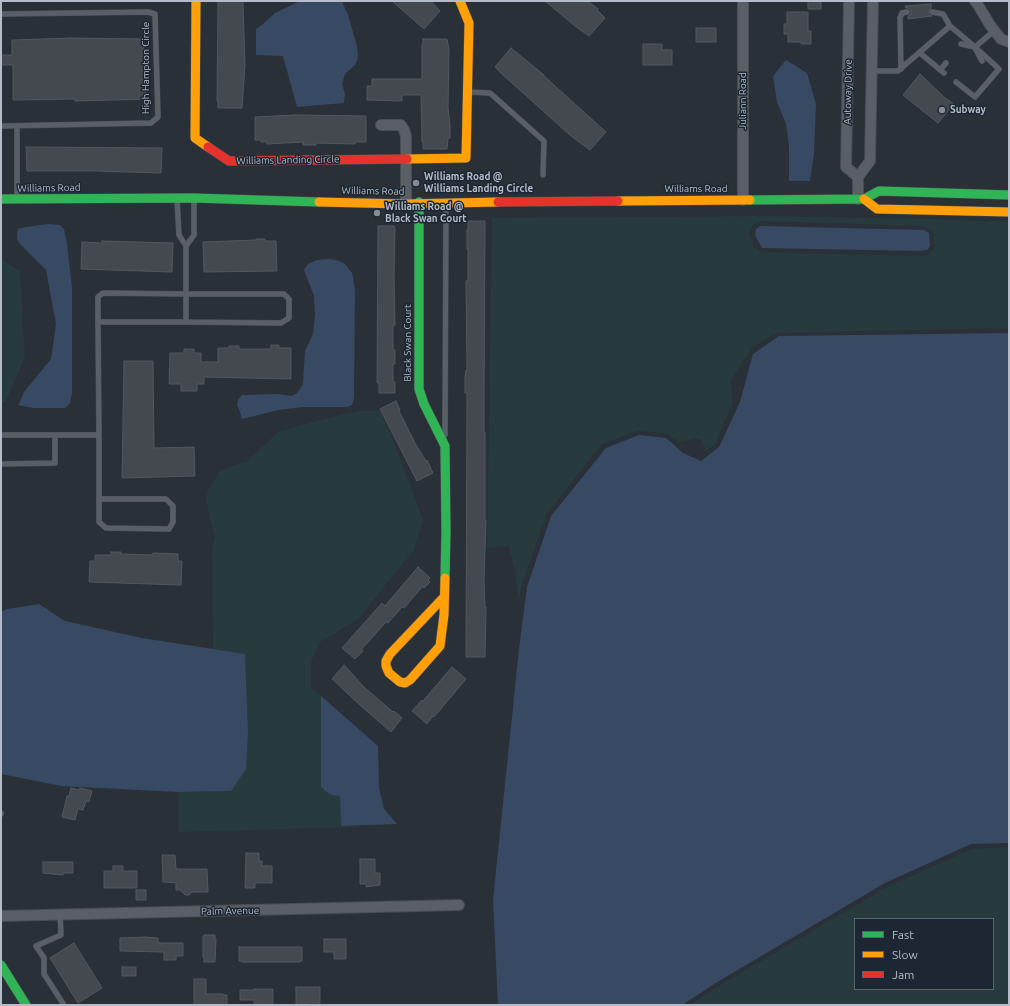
<!DOCTYPE html>
<html>
<head>
<meta charset="utf-8">
<style>
	body { margin:0 }
	#map { position:relative; width:1010px; height:1006px; overflow:hidden; background:#2a3038; font-family:Ubuntu,sans-serif }
	canvas { display:block }
	.frame { position:absolute; inset:0; border:2px solid #b4bcc9; pointer-events:none }
	.legend { position:absolute; left:854px; top:918px; width:140px; height:72px; box-sizing:border-box; background:#1d2633; border:1px solid #59626f; margin:0; padding:5px 7px; list-style:none; font-size:12px; color:#b4bcc9 }
	.legend li { display:flex; align-items:center; gap:8px; height:20px }
	.legend b { width:20px; border:1px solid #59626f }
</style>
</head>
<body>
<div id="map">
<canvas width="1010" height="1006"></canvas>
<div class="frame"></div>
<ul class="legend">
<li><b style="height:5px;background:#30b455"></b>Fast</li>
<li><b style="height:5px;background:#ff9f0a"></b>Slow</li>
<li><b style="height:5px;background:#e5322d"></b>Jam</li>
</ul>
</div>
<script>
const context = document.querySelector('canvas').getContext('2d');
context.lineJoin = 'round';
function fill(path, color) { context.fillStyle = color; context.fill(path, 'evenodd'); }
const shape = rows => new Path2D(rows.map(r => 'M' + r).join(''));
function stroke(path, color, width, dash) { context.strokeStyle = color; context.lineWidth = width; context.lineCap = dash ? 'butt' : 'round'; context.setLineDash(dash || []); context.stroke(path); }
function drawText(font, color, halo, rows, align = 'center') {
  context.font = font + ' Ubuntu,sans-serif'; context.lineWidth = 3; context.setLineDash([]); context.textBaseline = 'middle'; context.strokeStyle = halo; context.fillStyle = color; for (const [text, x, y, turn = 0] of rows) {
    context.save(); context.translate(x, y); context.rotate((+turn || 0) * Math.PI / 180); context.textAlign = isNaN(turn) ? turn : align; if (halo) context.strokeText(text, 0, 0); context.fillText(text, 0, 0); context.restore();
  }
}
fill(shape([
	[761,216,932,219,1009,222,1009,328,775,333,755,347,752,347,731,380,733,403,715,444,706,451,700,438,679,442,668,434,639,430,601,445,546,515,522,585,520,599,518,596,515,572,509,546,487,548,492,218],
	[760,221,924,226,933,231,935,247,930,254,919,256,762,252,759,251,754,246,749,234,752,226],
	[1,259,20,271,25,357,6,401,1,403],
	[359,411,380,411,397,450,423,520,414,550,358,619,320,642,311,662,311,689,316,691,321,696,321,787,340,796,341,826,359,826,360,827,179,832,178,792,231,791,245,655,213,649,212,548,215,535,212,527,207,503,207,492,219,472,241,463,245,463,278,432,320,420],
	[1009,847,1009,1004,690,1005,722,984,887,887,972,849],
	[855,919,993,919,993,989,855,989]
]), '#273a3e');
fill(shape([
	[300,1,343,1,343,4,348,15,357,46,358,58,355,65,345,74,342,84,345,94,344,103,297,107,283,56,256,55,256,29,263,24,275,13],
	[786,60,807,73,816,104,814,153,810,181,789,181,789,146,786,124,777,102,773,76],
	[49,224,60,225,64,229,67,244,72,288,72,393,70,403,65,408,34,408,18,405,19,404,24,392,51,359,56,324,46,270,20,244,17,239,17,232,18,229,26,227],
	[760,226,924,230,929,233,930,246,927,250,919,251,762,248,755,235,756,229],
	[328,259,337,260,345,264,352,273,355,288,354,398,352,405,347,407,302,407,279,410,242,419,239,409,237,406,238,400,242,395,279,394,291,396,297,393,303,384,305,351,313,334,315,315,314,296,304,270,308,264,317,260],
	[1009,333,1009,843,971,844,885,883,719,981,682,1005,498,1005,493,900,519,649,527,587,551,516,606,448,639,435,666,438,683,453,701,461,719,447,740,402,753,354,779,336],
	[39,604,65,621,142,638,245,654,248,734,246,769,231,791,178,792,61,786,1,774,1,612,7,609],
	[321,696,378,746,379,788,384,809,397,824,341,826,340,796,331,795,321,787]
]), '#384963');
const building = shape([
	[218,1,242,1,243,3,245,65,242,108,218,108,218,101,217,101,218,1],
	[392,1,431,1,440,11,424,29,392,1],
	[545,1,588,1,598,9,597,10,605,18,589,36,575,26,545,1],
	[808,1,821,1,821,9,808,9,808,1],
	[931,4,931,8,928,12,929,15,932,16,908,19,908,16,911,14,911,11,909,8,906,8,905,6,931,4],
	[787,12,808,12,808,31,811,31,811,44,801,44,801,42,788,42,788,34,784,34,784,24,787,24,787,12],
	[696,28,716,28,716,42,696,42,696,28],
	[72,38,144,39,143,74,145,74,146,99,75,101,75,99,13,100,13,65,1,65,1,55,12,55,12,40,72,38],
	[423,39,447,39,449,49,448,107,450,126,450,138,448,138,447,149,423,149,423,142,422,142,421,95,402,95,402,101,367,100,367,86,372,86,372,79,422,79,422,44,423,44,423,39],
	[643,44,662,44,662,50,672,50,672,65,643,65,643,44],
	[511,48,544,75,544,76,606,132,590,150,571,136,503,75,495,67,511,48],
	[920,74,945,98,954,104,938,123,903,95,920,74],
	[296,115,366,116,366,142,355,142,355,144,316,143,316,145,303,145,303,142,267,144,267,142,261,142,261,140,255,140,255,117,296,115],
	[26,147,162,148,161,173,96,171,27,171,26,147],
	[468,221,485,221,484,404,484,432,485,432,485,520,486,520,484,579,485,607,486,607,485,657,466,657,467,393,465,393,465,377,466,370,467,370,466,281,468,281,468,249,467,249,467,230,468,230,468,221],
	[378,226,394,226,395,229,394,275,395,325,393,325,393,350,395,350,395,364,393,364,393,382,395,382,395,393,379,393,379,383,377,383,378,226],
	[257,239,265,239,265,241,276,241,277,271,204,272,203,242,257,240,257,239],
	[102,241,173,243,172,272,81,269,82,242,102,243,102,241],
	[271,345,279,345,279,348,291,348,291,379,204,377,204,384,197,384,197,391,181,391,181,384,169,384,170,353,184,353,184,349,194,349,194,353,201,353,201,362,218,362,218,348,229,348,229,346,239,346,239,349,271,349,271,345],
	[124,361,153,361,154,448,194,447,195,476,122,478,124,361],
	[396,401,400,410,399,411,416,445,426,461,427,460,433,473,417,481,380,409,396,401],
	[111,552,121,552,121,554,152,555,153,553,178,554,178,561,182,561,181,585,89,582,90,561,95,561,95,555,111,555,111,552],
	[418,567,430,578,428,581,430,582,424,588,423,586,404,608,402,607,388,623,386,622,361,650,363,651,355,659,342,648,382,603,385,606,418,567],
	[344,665,364,687,393,712,394,711,402,718,391,732,361,706,332,679,344,665],
	[452,667,466,679,434,717,433,716,427,724,412,711,422,700,423,701,452,667],
	[71,788,79,790,80,788,92,791,89,802,86,801,83,810,78,809,75,820,62,817,67,796,69,796,71,788],
	[246,853,259,853,259,861,262,861,262,866,272,866,272,883,255,883,255,888,245,888,246,853],
	[162,855,175,855,176,869,207,869,208,892,192,892,189,895,185,895,180,890,176,890,176,883,163,882,162,855],
	[360,859,375,859,375,873,380,873,380,885,366,887,366,884,360,884,360,859],
	[43,862,73,862,73,873,63,873,63,875,43,873,43,862],
	[113,866,123,866,123,871,137,871,137,888,104,888,104,871,113,871,113,866],
	[136,890,146,890,146,900,136,900,136,890],
	[205,935,215,935,215,939,216,939,215,962,204,962,204,957,203,957,203,936,205,935],
	[145,937,158,938,158,943,183,943,183,956,176,956,176,960,164,960,164,952,120,951,120,938,145,937],
	[324,939,346,939,346,959,334,959,334,952,324,952,324,939],
	[74,943,102,988,78,1003,50,958,74,943],
	[239,947,302,947,302,961,300,961,300,962,242,962,242,961,239,961,239,947],
	[122,967,136,967,136,976,122,976,122,967],
	[194,979,206,979,206,994,223,994,223,995,227,995,227,1005,194,1005,194,979],
	[296,987,320,987,320,1003,307,1003,307,1005,296,1005,296,987],
	[254,989,273,989,273,1005,254,1004,254,1000,240,1000,240,990,254,990,254,989]
]);
fill(building, '#444950');
stroke(building, '#52575f', 1);
const lane = shape([
	[932,12,943,14,950,26],
	[1,14,148,12,155,14,158,117,151,123,1,126],
	[976,50,982,61],
	[920,53,944,73],
	[901,69,900,18,902,13,907,12],
	[940,70,946,63],
	[871,71,898,71,950,26,975,47,994,31],
	[956,82,975,97,999,69,975,47,961,44],
	[468,92,490,93,544,141,543,175],
	[17,127,17,198],
	[177,199,179,235,186,246,194,235,194,199],
	[186,246,186,322,98,322,98,297,103,293,186,294,284,294,289,299,289,318,281,323,186,322],
	[98,322,99,435,99,522,106,528,169,529,173,522,173,506,166,499,99,499],
	[1,435,99,435],
	[445,435,446,203],
	[1,464,55,463,55,435],
	[1,813,1,814],
	[60,914,61,935,36,946,44,958,44,974,64,1005]
]);
const street = shape([
	[743,1,743,200],
	[849,1,846,167,858,177],
	[975,1,978,5,990,25,1001,39,1009,42],
	[381,125,401,125,404,130,406,136,406,204],
	[858,199,858,177,870,161,873,1],
	[1,916,459,905]
]);
const fast = shape([
	[1,199,194,198,319,202],
	[750,200,864,199,879,191,1009,195],
	[419,202,419,389,424,404,445,446,446,531,445,578],
	[1,965,26,1005]
]);
const slow = shape([
	[196,1,195,138,208,147],
	[407,159,466,158,469,23,460,1],
	[864,199,877,209,1009,212],
	[618,201,750,200],
	[319,202,406,204,498,202],
	[444,597,390,654,386,661,386,666,389,673,400,682,405,683,410,680,440,646,444,615,445,578]
]);
const jam = shape([
	[208,147,229,161,407,159],
	[498,202,618,201]
]);
stroke(lane, '#484c53', 6);
stroke(street, '#484c53', 12);
stroke(fast, '#484c53', 10);
stroke(slow, '#484c53', 10);
stroke(jam, '#484c53', 10);
stroke(lane, '#5a5e66', 5);
stroke(street, '#5a5e66', 10);
stroke(fast, '#30b455', 9);
stroke(slow, '#ff9f0a', 9);
stroke(jam, '#e5322d', 9);
for (const [x, y, r, color] of [
	[942,110,4,"#848b96"],
	[416,183,4,"#848b96"],
	[377,213,4,"#848b96"]
]) { const dot = new Path2D(); dot.arc(x, y, r, 0, 2 * Math.PI); context.fillStyle = color; context.fill(dot); stroke(dot, '#1d2633', 1.5); }
drawText('10px', '#b4bcc9', '#1d2633', [
	["High Hampton Circle",146,68,-90],
	["Autoway Drive",848,92,-89],
	["Juliann Road",743,101,-90],
	["Williams Landing Circle",288,160,-1],
	["Williams Road",49,188,-1],
	["Williams Road",696,189],
	["Williams Road",373,191,1],
	["Black Swan Court",408,343,-90],
	["Palm Avenue",230,911,-1]
]);
drawText('bold 10px', '#b4bcc9', '#1d2633', [
	["Subway",950,110],
	["Williams Road @",424,177],
	["Williams Landing Circle",424,189],
	["Williams Road @",385,207],
	["Black Swan Court",385,219]
], 'left');
</script>
</body>
</html>
